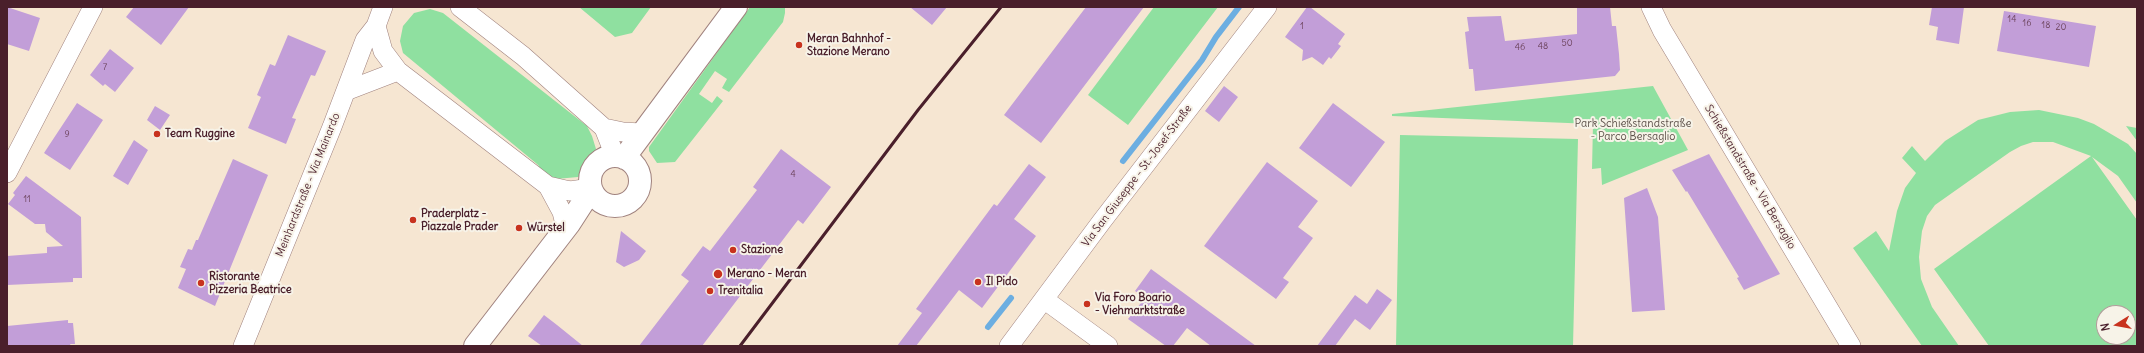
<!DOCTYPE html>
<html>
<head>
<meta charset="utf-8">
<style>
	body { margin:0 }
	#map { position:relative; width:2144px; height:353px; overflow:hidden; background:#f6e6d2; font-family:Delius,sans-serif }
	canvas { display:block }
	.frame { position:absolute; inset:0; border:8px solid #4a1f2b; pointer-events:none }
	.north { position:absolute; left:2096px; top:305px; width:40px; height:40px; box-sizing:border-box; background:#f7f3e8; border:1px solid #b29e9c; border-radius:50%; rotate:259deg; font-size:11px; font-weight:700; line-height:16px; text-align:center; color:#4a1f2b }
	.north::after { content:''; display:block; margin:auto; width:14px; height:18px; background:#c8321e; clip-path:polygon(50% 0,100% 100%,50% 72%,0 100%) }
</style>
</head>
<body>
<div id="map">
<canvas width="2144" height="353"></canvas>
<div class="frame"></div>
<div class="north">N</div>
</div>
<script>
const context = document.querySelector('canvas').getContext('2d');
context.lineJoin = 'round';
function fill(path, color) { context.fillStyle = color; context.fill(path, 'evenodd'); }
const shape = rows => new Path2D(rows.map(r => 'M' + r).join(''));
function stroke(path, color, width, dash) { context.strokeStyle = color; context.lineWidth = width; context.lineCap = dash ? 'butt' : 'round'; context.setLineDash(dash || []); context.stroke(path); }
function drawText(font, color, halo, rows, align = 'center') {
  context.font = font + ' Delius,sans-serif'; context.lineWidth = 4; context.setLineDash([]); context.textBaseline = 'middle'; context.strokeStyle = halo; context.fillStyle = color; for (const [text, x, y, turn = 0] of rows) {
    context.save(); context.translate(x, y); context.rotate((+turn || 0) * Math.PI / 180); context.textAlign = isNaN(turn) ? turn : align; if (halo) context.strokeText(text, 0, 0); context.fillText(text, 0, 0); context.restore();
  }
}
fill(shape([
	[579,7,651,7,632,33,615,37],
	[750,7,785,7,785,13,783,22,729,92,722,88,727,79,715,71,699,94,712,103,717,96,723,101,675,162,657,163,649,151,649,147],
	[1154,7,1218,7,1128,125,1088,95],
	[430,9,443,13,587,126,592,136,596,149,593,162,585,172,578,177,556,179,537,170,539,166,537,164,403,53,400,41,403,26,414,13],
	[1653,86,1688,150,1602,185,1601,168,1592,169,1593,124,1392,116,1392,114],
	[2039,110,2078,118,2094,124,2128,144,2137,154,2137,203,2118,176,2092,157,2137,220,2137,346,1989,346,1934,269,2091,156,2053,142,2033,142,2021,146,2010,152,1935,205,1927,216,1922,231,1919,257,1921,279,1932,307,1959,346,1922,346,1853,248,1876,231,1889,251,1897,211,1905,188,1916,173,1902,158,1912,146,1925,161,1945,141,1978,120,2010,112],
	[2104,313,2128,313,2128,337,2104,337],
	[2126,126,2137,128,2137,141],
	[1400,135,1578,139,1573,346,1396,346]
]), '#8fe0a0');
stroke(shape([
	[1123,161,1202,60,1216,37,1239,7],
	[988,327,1011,298]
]), '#6caee1', 6);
fill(shape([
	[7,7,40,18,29,51,7,44],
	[134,7,189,7,161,45,126,17],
	[910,7,947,7,932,25],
	[1086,7,1144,7,1041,143,1004,115],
	[1307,7,1310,7,1345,34,1338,44,1341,46,1331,59,1329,57,1323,65,1312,57,1302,61,1303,50,1285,37],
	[1581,7,1610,7,1612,26,1616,26,1619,54,1620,70,1615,76,1475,91,1473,69,1469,69,1465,32,1469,31,1467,17,1501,16,1505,41,1577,34,1577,8],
	[1932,7,1964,7,1959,44,1936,40,1938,27,1929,25],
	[2004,11,2096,26,2089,67,1997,51],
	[288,35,326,51,315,76,311,75,292,118,296,119,286,144,248,128,261,97,257,95,270,64,275,66],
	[110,49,134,68,115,92,105,84,103,86,90,75],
	[1224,86,1238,97,1219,122,1205,111],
	[77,103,103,120,70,170,44,153],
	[1333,103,1385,142,1351,187,1299,148],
	[155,106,170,115,160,130,147,120],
	[134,140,148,150,128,185,113,176],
	[781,149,831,187,803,224,798,220,702,346,639,346,689,281,681,275,703,246,710,251,757,190,753,187],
	[1709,154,1780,274,1744,290,1737,278,1739,277,1687,191,1686,192,1672,170],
	[233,159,268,175,215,306,178,288,186,269,180,267,188,249,192,250,196,240,198,240],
	[1267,162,1318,201,1298,227,1313,238,1283,278,1289,282,1276,299,1204,246],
	[1029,164,1046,177,1014,219,1036,236,982,308,959,290,916,346,897,346,922,313,916,309,994,204,997,206],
	[26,176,81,217,82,278,73,278,73,282,7,285,7,256,47,253,47,247,63,246,46,232,45,224,35,224,8,204,15,195,13,193],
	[1647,188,1658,217,1665,310,1632,312,1624,198],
	[621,231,646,251,639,260,624,267,616,262],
	[1151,269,1256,346,1211,346,1187,328,1173,346,1166,346,1128,319,1145,298,1135,291],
	[1377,289,1392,300,1370,330,1355,319,1335,346,1317,346,1355,295,1367,304],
	[544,315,557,325,583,346,542,346,528,336],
	[68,320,68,323,73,323,75,344,70,344,71,346,7,346,7,326]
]), '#c29ed8');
const street = shape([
	[460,7,523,56,604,128,615,156],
	[1651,7,1662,30,1851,346],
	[376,26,383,51,398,71,548,186,570,191,591,188],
	[346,91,398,71],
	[604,128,623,132,641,133],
	[7,173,93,7],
	[548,186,562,212,566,228],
	[1045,300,1108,346],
	[243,346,332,127,365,40,376,26,383,7],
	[1009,346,1102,221,1267,7]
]);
const secondary = shape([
	'590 181a25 25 0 1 1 50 0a25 25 0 1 1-50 0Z',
	[624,158,736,7],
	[475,346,569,224,591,190]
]);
stroke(street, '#a0827e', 20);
stroke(secondary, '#a0827e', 24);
stroke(street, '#fff', 19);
stroke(secondary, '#fff', 22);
stroke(shape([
	[740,346,918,110,1001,7]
]), '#4a1f2b', 3);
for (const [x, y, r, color] of [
	[799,45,4,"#c8321e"],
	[157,134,4,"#c8321e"],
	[413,220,4,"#c8321e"],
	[519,228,4,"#c8321e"],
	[733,250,4,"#c8321e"],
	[718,274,5,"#c8321e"],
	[978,282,4,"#c8321e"],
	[201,283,4,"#c8321e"],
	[710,291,4,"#c8321e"],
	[1087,304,4,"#c8321e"]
]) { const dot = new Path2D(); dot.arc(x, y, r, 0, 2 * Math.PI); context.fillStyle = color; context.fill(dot); stroke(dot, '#f7f3e8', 1.5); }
drawText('9px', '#683f56', null, [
	["14",2012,19],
	["16",2027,23],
	["18",2046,25],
	["1",1302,26],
	["20",2061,27],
	["50",1567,43],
	["48",1543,46],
	["46",1520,47],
	["7",105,67],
	["9",67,134],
	["4",793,174],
	["11",27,199]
]);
drawText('bold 11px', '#4a1f2b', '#f7f3e8', [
	["Meran Bahnhof -",807,39],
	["Stazione Merano",807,52],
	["Team Ruggine",165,134],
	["Praderplatz -",421,214],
	["Piazzale Prader",421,227],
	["Würstel",527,228],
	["Stazione",741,250],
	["Merano - Meran",727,274],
	["Ristorante",209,277],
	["Pizzeria Beatrice",209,290],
	["Il Pido",986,282],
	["Trenitalia",718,291],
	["Via Foro Boario",1095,298],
	["- Viehmarktstraße",1095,311]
], 'left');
drawText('11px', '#5b4f48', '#f7f3e8', [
	["Park Schießstandstraße",1633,124],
	["- Parco Bersaglio",1633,137]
]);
drawText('11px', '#4a1f2b', '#f7f3e8', [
	["Via San Giuseppe - St.-Josef-Straße",1137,176,-53],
	["Schießstandstraße - Via Bersaglio",1750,177,59],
	["Meinhardstraße - Via Mainardo",308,185,-68]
]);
</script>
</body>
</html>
